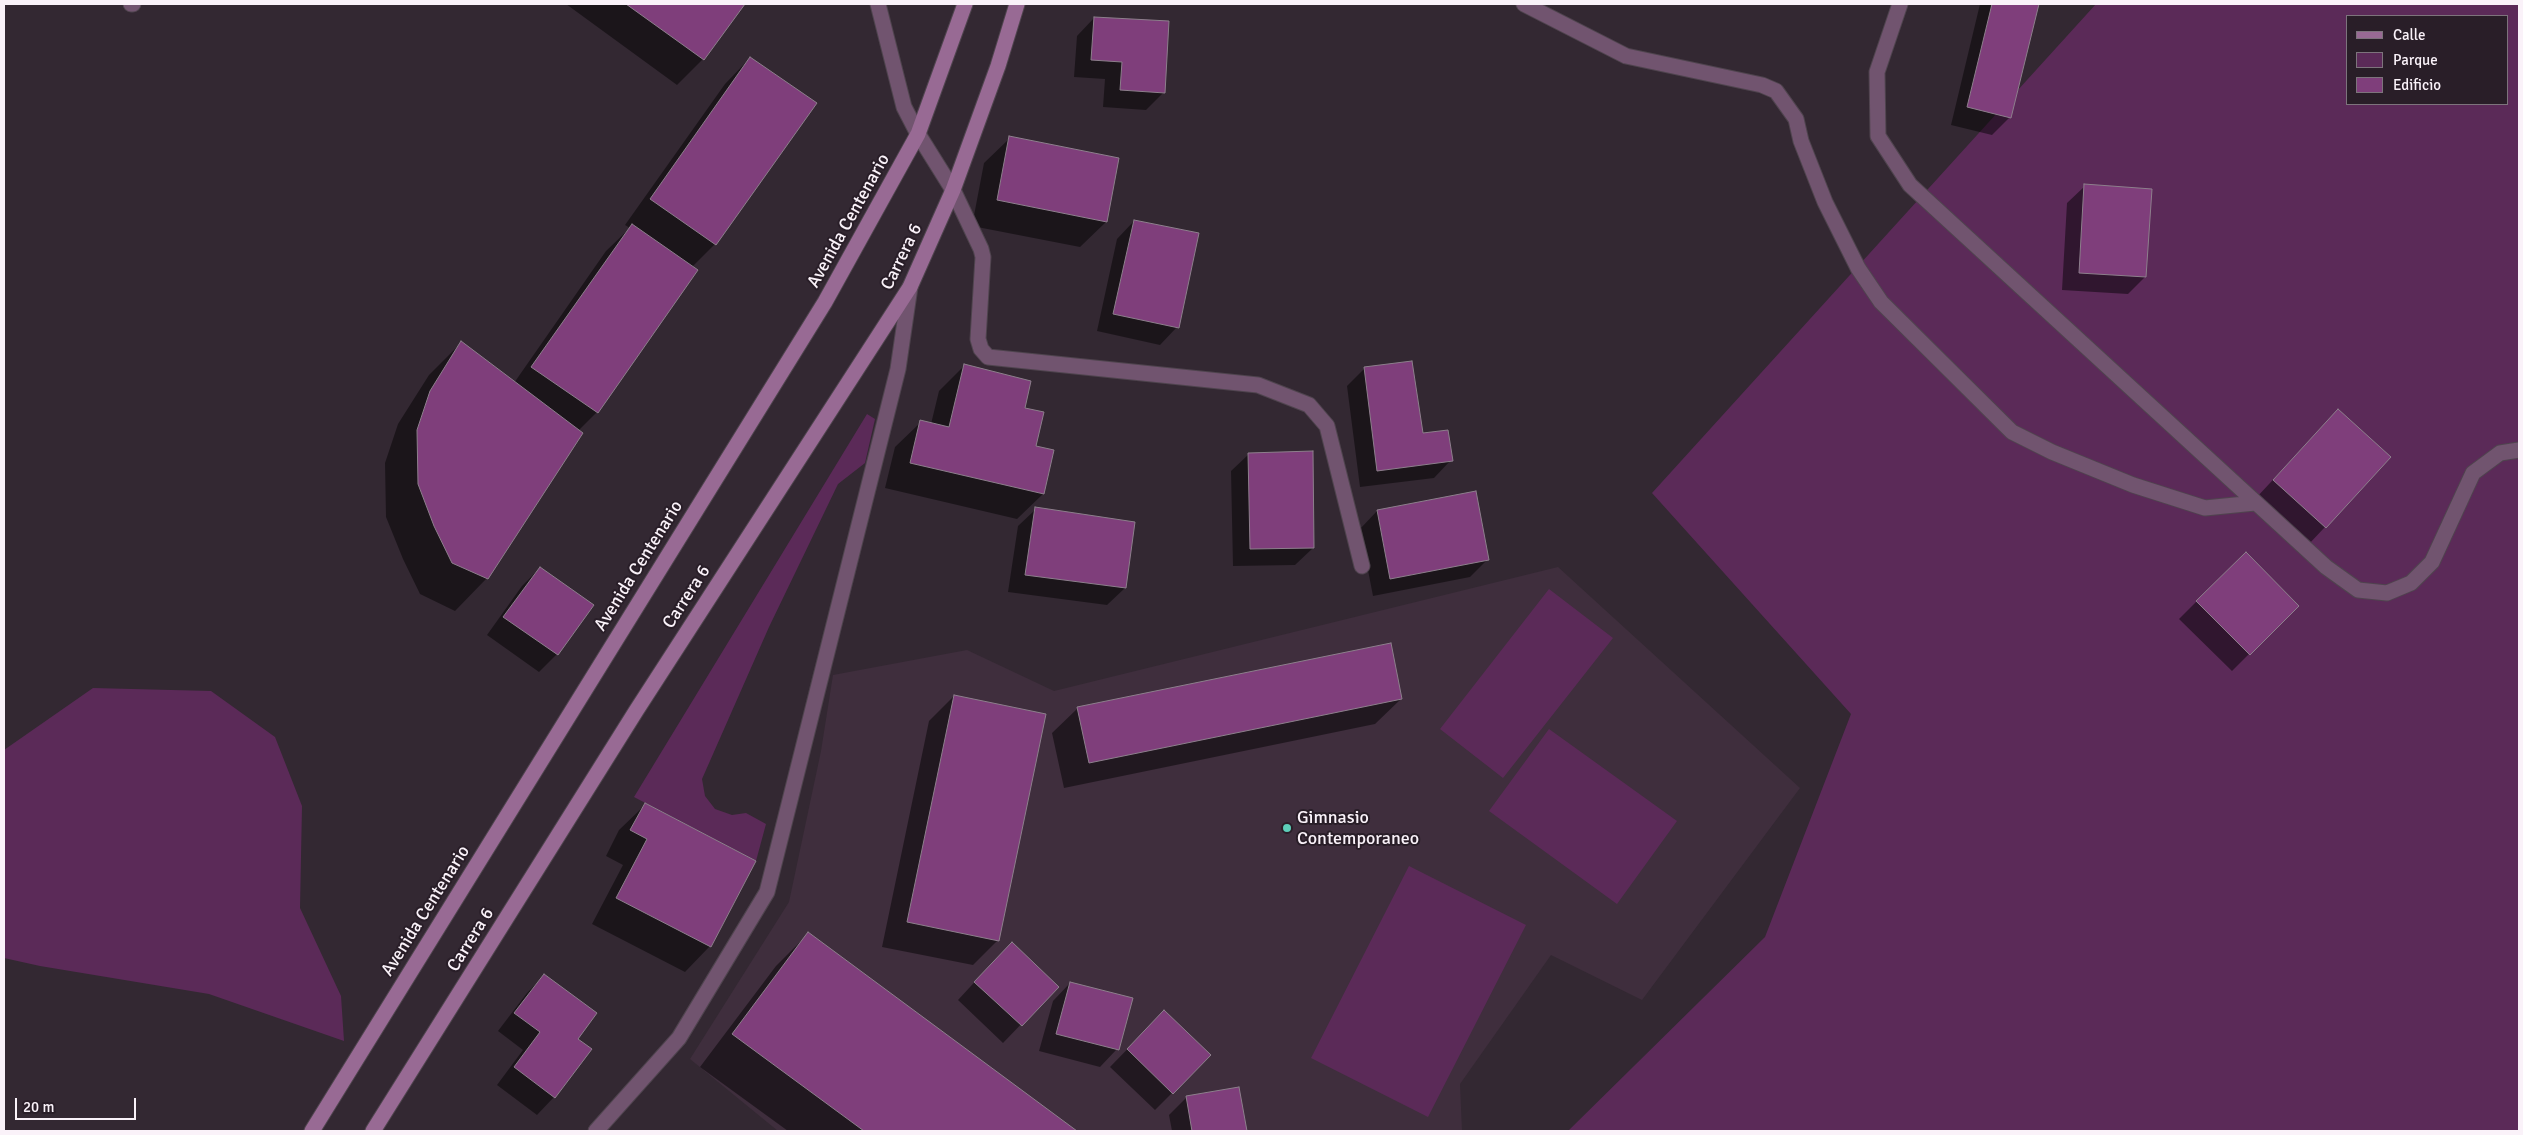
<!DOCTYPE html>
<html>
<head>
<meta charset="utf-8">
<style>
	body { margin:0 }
	#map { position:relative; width:2523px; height:1135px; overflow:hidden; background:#332832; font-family:Signika,sans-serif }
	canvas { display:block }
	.frame { position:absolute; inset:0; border:5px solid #faf2f9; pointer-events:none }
	.legend { position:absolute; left:2346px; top:15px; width:162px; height:90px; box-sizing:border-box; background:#291e28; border:1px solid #7d737c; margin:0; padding:6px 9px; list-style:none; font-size:15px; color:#faf2f9 }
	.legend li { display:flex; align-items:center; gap:10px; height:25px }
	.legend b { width:25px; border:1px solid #7d737c }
	.scale { position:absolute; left:15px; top:1098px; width:121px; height:22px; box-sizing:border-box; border:2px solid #faf2f9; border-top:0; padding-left:6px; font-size:15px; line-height:18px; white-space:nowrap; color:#faf2f9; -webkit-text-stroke:4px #291e28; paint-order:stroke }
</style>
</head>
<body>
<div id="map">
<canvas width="2523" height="1135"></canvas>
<div class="frame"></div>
<ul class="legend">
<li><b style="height:6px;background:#986a94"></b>Calle</li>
<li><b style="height:14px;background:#5b2a58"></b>Parque</li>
<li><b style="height:14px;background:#7f3e7b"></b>Edificio</li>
</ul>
<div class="scale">20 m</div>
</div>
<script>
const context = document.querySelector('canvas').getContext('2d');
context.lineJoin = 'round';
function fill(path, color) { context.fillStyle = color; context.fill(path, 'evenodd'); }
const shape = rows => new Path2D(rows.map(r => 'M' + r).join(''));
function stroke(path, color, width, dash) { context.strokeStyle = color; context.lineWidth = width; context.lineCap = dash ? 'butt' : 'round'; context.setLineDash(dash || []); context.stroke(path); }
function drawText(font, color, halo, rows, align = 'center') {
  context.font = font + ' Signika,sans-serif'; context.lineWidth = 4; context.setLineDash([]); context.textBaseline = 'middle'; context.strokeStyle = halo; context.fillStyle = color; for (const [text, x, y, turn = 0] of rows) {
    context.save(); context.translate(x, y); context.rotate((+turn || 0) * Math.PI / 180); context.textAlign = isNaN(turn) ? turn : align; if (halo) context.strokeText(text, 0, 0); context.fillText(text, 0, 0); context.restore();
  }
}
fill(shape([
	[1558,567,1800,788,1642,1000,1551,955,1460,1084,1462,1131,778,1131,690,1059,789,902,821,751,833,675,967,650,1054,691]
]), '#3f2e3d');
fill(shape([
	[2096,4,2519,4,2519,1131,1568,1131,1765,937,1851,714,1652,493],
	[2347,16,2507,16,2507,104,2347,104],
	[867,414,875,419,865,463,838,484,769,627,702,779,705,796,715,809,732,815,746,813,766,824,756,861,634,797],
	[1549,589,1613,638,1503,778,1440,729],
	[93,688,211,691,275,737,302,806,300,908,341,996,344,1041,209,994,40,966,4,958,4,750],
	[1549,729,1677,821,1617,904,1489,811],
	[1409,866,1526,925,1428,1117,1311,1058]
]), '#5b2a58');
fill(shape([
	[566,4,743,4,703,59,677,85],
	[1980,4,2038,4,2010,117,1992,135,1951,125],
	[1094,18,1164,92,1146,110,1103,107,1105,79,1074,77,1077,36],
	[750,58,715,244,692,267,597,412,578,431,487,578,455,611,420,594,403,559,386,517,385,463,398,424,429,375,461,343,514,383,606,251,630,228,625,225,725,84],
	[1010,138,1118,159,1106,222,1080,247,972,226,984,163],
	[2085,186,2145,277,2128,294,2062,290,2067,203],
	[1134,221,1177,327,1160,345,1097,331,1117,239],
	[964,366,1024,409,1034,447,1043,494,1017,519,885,488,895,447,921,422,931,424,939,391],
	[1365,368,1421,434,1451,460,1434,478,1360,487,1347,386],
	[2338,410,2325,527,2308,545,2256,498],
	[1249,454,1313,548,1295,565,1233,566,1231,471],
	[1036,509,1125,588,1107,605,1008,592,1018,526],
	[1377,511,1488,559,1470,577,1373,596,1360,529],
	[540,568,592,606,557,654,539,672,487,635,522,586],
	[2197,601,2297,606,2232,671,2179,619],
	[954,696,998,940,973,965,882,947,929,721],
	[1401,699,1375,724,1064,788,1052,733,1078,708],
	[645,805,710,946,685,972,592,924,623,865,606,856,619,830],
	[808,934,1075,1131,788,1131,700,1067,776,966],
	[994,961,1057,987,1003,1043,958,1000],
	[544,976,576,1039,590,1049,554,1097,537,1115,497,1085,523,1050,498,1031,527,993],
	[1070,983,1117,1049,1100,1067,1039,1051,1053,1001],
	[1147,1029,1172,1093,1155,1110,1110,1067],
	[1238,1088,1246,1131,1172,1131,1169,1115,1187,1097]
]), '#0007');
const building = shape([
	[626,4,745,4,704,60,626,4],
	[1992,4,2039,4,2011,118,1967,107,1992,4],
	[1094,17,1169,21,1165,93,1120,90,1122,62,1091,60,1094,17],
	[750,57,817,103,716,245,650,199,750,57],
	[1009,136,1119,158,1107,222,997,200,1009,136],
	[2084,184,2152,189,2146,277,2079,273,2084,184],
	[1134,220,1199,233,1179,328,1113,314,1134,220],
	[632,224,698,270,598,413,531,367,632,224],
	[461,341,583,433,488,579,452,563,434,526,418,484,417,430,430,391,461,341],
	[1412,361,1423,433,1448,430,1453,461,1377,471,1364,367,1412,361],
	[964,364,1031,381,1025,408,1044,412,1036,446,1054,450,1044,494,910,463,920,420,949,427,964,364],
	[2338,409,2391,457,2326,528,2273,480,2338,409],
	[1313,451,1314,548,1250,549,1248,453,1313,451],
	[1476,491,1489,560,1390,579,1377,510,1476,491],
	[1035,507,1135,522,1126,588,1025,575,1035,507],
	[2246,552,2299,606,2250,655,2196,601,2246,552],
	[540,567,594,605,558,655,503,617,540,567],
	[1391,643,1402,699,1089,763,1077,707,1391,643],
	[954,695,1046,714,999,941,907,922,954,695],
	[645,803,756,861,711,947,616,898,647,839,630,830,645,803],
	[808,932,1077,1131,864,1131,732,1034,808,932],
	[1012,942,1059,987,1022,1026,974,982,1012,942],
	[544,974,597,1013,578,1039,592,1049,555,1098,514,1067,540,1032,514,1013,544,974],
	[1070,982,1133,998,1119,1050,1056,1034,1070,982],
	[1164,1010,1211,1055,1173,1094,1127,1049,1164,1010],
	[1239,1087,1247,1131,1192,1131,1186,1096,1239,1087]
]);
fill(building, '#7f3e7b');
stroke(building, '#8d7f8c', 1);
const lane = shape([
	[131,4,133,4],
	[878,4,904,107,918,134]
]);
const street = shape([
	[1524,4,1626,56,1762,85,1776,91,1796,119,1801,141,1825,202,1858,268,1881,302,2012,432,2052,452,2133,485,2205,508,2255,503],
	[1900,4,1877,72,1878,136,1910,185,2326,567,2358,590,2387,593,2411,583,2432,562,2473,473,2500,453,2519,450],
	[918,134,953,190,981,249,983,257,978,339,981,349,988,357,1258,385,1309,405,1327,426,1362,566],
	[596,1131,679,1038,767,892,898,369,910,287]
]);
const secondary = shape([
	[312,1131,825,302,918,134,965,4],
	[373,1131,636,711,910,287,953,190,998,66,1017,4]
]);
stroke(lane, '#4f444e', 17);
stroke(street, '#4f444e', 17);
stroke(secondary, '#4f444e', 17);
stroke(lane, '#71546f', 15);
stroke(street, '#71546f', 15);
stroke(secondary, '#986a94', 15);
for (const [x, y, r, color] of [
	[1287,828,5,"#5dceb9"]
]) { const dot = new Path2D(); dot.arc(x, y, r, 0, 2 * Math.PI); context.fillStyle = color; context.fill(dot); stroke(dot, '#291e28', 2); }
drawText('18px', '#faf2f9', '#291e28', [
	["Avenida Centenario",849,221,-61],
	["Carrera 6",902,257,-64],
	["Avenida Centenario",639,566,-58],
	["Carrera 6",687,597,-57],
	["Avenida Centenario",426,911,-58],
	["Carrera 6",471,940,-58]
]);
drawText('18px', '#faf2f9', '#291e28', [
	["Gimnasio",1297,818],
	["Contemporaneo",1297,839]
], 'left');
</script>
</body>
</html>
